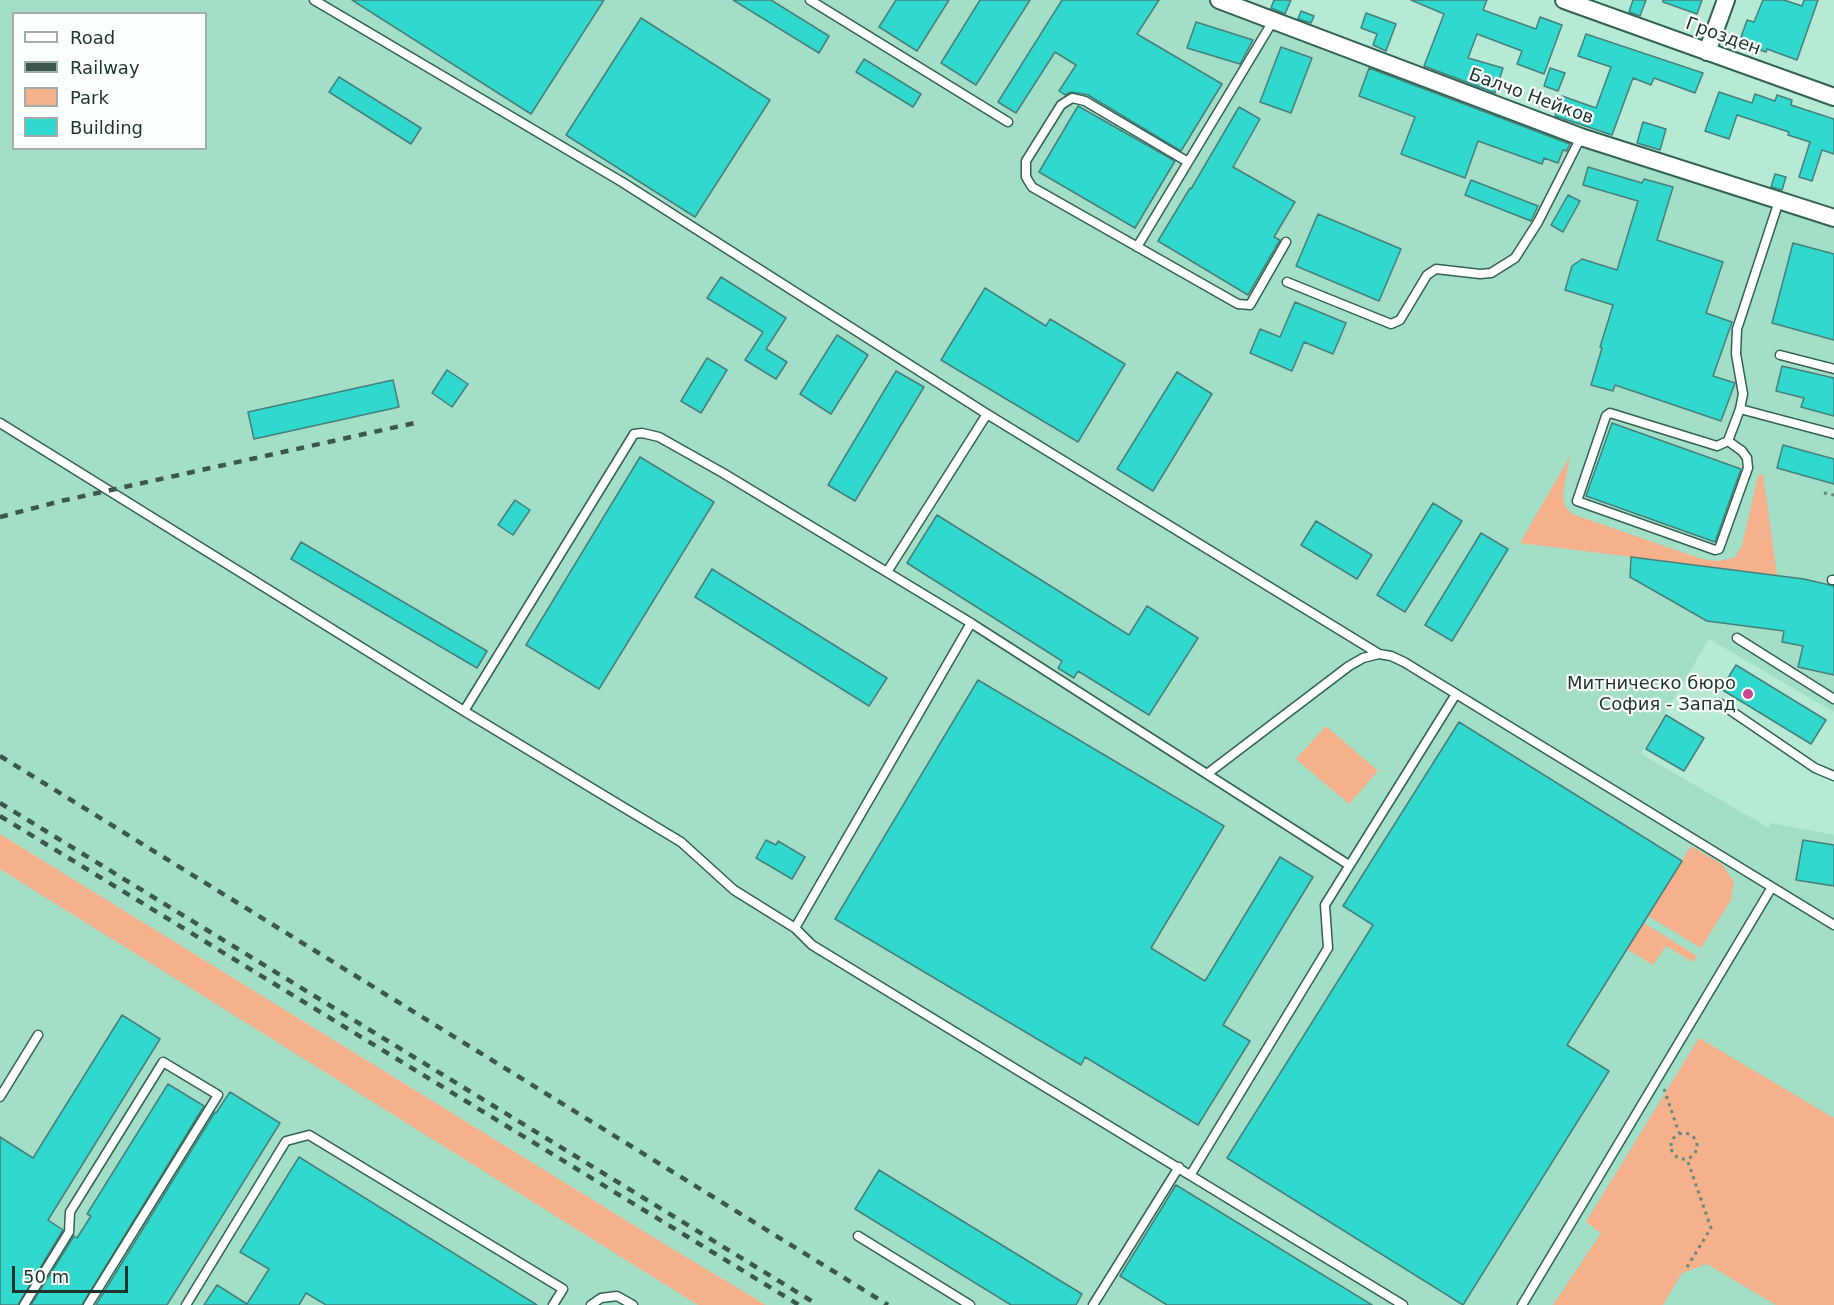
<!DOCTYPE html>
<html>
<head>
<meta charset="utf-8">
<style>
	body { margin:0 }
	#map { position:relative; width:1834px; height:1305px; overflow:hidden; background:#b6ead5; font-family:"DejaVu Sans",sans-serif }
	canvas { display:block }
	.legend { position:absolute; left:12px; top:12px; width:195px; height:138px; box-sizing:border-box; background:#fafffc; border:2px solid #a2aea9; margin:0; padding:8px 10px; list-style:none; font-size:18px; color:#1f342c }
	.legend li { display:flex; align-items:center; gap:12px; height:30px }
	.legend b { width:30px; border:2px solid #a2aea9 }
	.scale { position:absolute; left:12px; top:1266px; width:116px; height:27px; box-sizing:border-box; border:3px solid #1f342c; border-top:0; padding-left:8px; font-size:18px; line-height:21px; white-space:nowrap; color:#1f342c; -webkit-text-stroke:4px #fafffc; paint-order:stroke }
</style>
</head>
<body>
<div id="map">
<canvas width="1834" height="1305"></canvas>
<ul class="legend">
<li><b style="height:8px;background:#fff"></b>Road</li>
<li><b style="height:8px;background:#3c574d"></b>Railway</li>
<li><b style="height:16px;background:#f5b08c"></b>Park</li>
<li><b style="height:16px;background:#30d8ce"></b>Building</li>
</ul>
<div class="scale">50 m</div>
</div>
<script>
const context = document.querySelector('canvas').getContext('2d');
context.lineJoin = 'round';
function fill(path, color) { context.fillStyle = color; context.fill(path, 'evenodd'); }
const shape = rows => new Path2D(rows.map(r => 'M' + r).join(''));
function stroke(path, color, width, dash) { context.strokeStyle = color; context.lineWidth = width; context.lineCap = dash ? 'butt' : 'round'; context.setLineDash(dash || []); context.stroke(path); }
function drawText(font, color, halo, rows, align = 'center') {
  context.font = font + ' "DejaVu Sans",sans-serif'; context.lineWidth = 4.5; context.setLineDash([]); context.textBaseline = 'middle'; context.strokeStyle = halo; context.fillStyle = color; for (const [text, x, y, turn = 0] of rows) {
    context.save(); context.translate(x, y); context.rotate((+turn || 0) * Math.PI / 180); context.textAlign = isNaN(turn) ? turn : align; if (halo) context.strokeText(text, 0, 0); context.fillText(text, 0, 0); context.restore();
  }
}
fill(shape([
	[0,0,1206,0,1578,140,1834,227,1834,712,1709,639,1641,754,1769,828,1771,823,1834,835,1834,1210,1776,1305,766,1305,653,1237,0,834],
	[14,14,206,14,206,148,14,148],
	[0,869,173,976,698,1305,0,1305]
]), '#a3dec7');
fill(shape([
	[1570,456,1563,494,1565,506,1572,514,1702,559,1718,561,1734,558,1742,546,1758,476,1763,474,1777,575,1520,543],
	[1326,726,1378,771,1349,804,1296,759],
	[0,834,653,1237,766,1305,698,1305,0,869],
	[1691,846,1722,864,1734,882,1731,900,1701,948,1648,916],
	[1644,923,1697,956,1693,962,1666,946,1653,965,1627,949],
	[1699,1038,1834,1118,1834,1305,1776,1305,1707,1264,1682,1273,1663,1305,1553,1305,1601,1233,1586,1222]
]), '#f5b08c');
const building = shape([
	[352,0,604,0,531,114,352,0],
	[733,0,771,0,829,36,819,53,733,0],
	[896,0,949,0,917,51,879,27,896,0],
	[980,0,1030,0,976,85,941,63,980,0],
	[1062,0,1159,0,1137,34,1222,84,1181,151,1088,95,1071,92,1065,95,1059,91,1076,65,1055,52,1016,113,998,102,1062,0],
	[1274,0,1291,0,1285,14,1271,8,1274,0],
	[1411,0,1487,0,1483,10,1536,29,1540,17,1562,25,1544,74,1517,64,1522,51,1477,34,1468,58,1503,68,1495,93,1424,66,1444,14,1411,0],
	[1633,0,1646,0,1640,16,1629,12,1633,0],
	[1663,0,1702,0,1697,14,1663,2,1663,0],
	[1763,0,1784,0,1802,6,1804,0,1818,0,1797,60,1767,49,1766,52,1739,43,1747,20,1754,22,1763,0],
	[1301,11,1314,16,1311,23,1298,19,1301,11],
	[1366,13,1396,24,1386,51,1373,45,1377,34,1361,28,1366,13],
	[641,18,770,100,695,217,566,135,641,18],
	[1196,22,1253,40,1240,64,1187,48,1196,22],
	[1586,34,1703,73,1695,93,1654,78,1651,85,1633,78,1612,135,1555,116,1562,96,1596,108,1611,67,1578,56,1586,34],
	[1281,47,1312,58,1291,113,1260,102,1281,47],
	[864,59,921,94,913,107,856,72,864,59],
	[1369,68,1570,144,1567,150,1567,151,1563,150,1558,163,1544,158,1542,164,1478,141,1465,178,1401,154,1415,117,1359,96,1369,68],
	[1550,68,1565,73,1558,91,1544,86,1550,68],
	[339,77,421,128,411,144,329,92,339,77],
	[1719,92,1752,103,1755,94,1775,101,1777,95,1792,100,1791,105,1834,119,1834,154,1822,150,1812,181,1799,177,1810,142,1788,135,1789,132,1737,115,1729,139,1705,131,1719,92],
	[1078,106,1175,161,1135,228,1039,172,1078,106],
	[1239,107,1260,119,1233,167,1295,202,1274,237,1280,240,1248,295,1158,241,1190,188,1191,189,1239,107],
	[1643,122,1666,129,1660,150,1637,143,1643,122],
	[1588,167,1642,183,1644,179,1673,187,1657,240,1723,262,1706,313,1732,322,1713,376,1735,383,1721,421,1615,385,1613,391,1591,385,1602,348,1600,347,1613,305,1565,290,1572,266,1582,259,1617,270,1638,201,1583,185,1588,167],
	[1775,174,1786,177,1782,190,1771,187,1775,174],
	[1471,180,1538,206,1531,221,1465,195,1471,180],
	[1568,195,1580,201,1563,232,1551,225,1568,195],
	[1318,214,1401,249,1379,301,1296,266,1318,214],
	[1793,243,1834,254,1834,340,1772,323,1793,243],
	[721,277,786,318,766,349,787,362,776,379,745,360,763,332,707,298,721,277],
	[985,288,1046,326,1050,319,1125,364,1078,442,941,360,985,288],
	[1295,302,1346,323,1333,354,1304,342,1292,371,1250,353,1260,329,1280,337,1295,302],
	[837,335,868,355,831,414,800,394,837,335],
	[707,358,727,370,701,413,681,401,707,358],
	[1782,366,1834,378,1834,416,1801,407,1804,398,1776,391,1782,366],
	[447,370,468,384,452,407,432,393,447,370],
	[896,371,924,387,855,501,828,485,896,371],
	[1177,372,1212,394,1153,491,1117,469,1177,372],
	[393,380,399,407,254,439,248,412,393,380],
	[1612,423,1741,469,1715,542,1586,496,1612,423],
	[1783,445,1834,459,1834,484,1777,468,1783,445],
	[640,457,714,502,599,689,526,645,640,457],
	[515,500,530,510,513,535,498,525,515,500],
	[1433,503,1462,521,1405,612,1377,595,1433,503],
	[937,515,1129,635,1147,606,1198,638,1149,715,1078,671,1074,678,1058,668,1062,661,907,563,937,515],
	[1316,521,1372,555,1357,579,1301,545,1316,521],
	[1481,533,1508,549,1452,641,1425,625,1481,533],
	[301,542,487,651,477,668,291,559,301,542],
	[1631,557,1804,579,1834,586,1834,675,1798,667,1803,646,1782,642,1784,631,1707,621,1630,577,1631,557],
	[712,569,887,678,869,706,695,597,712,569],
	[1736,665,1826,720,1811,744,1721,689,1736,665],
	[978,680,1224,826,1151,948,1205,981,1280,857,1313,877,1223,1025,1250,1041,1198,1125,1085,1057,1081,1065,835,919,978,680],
	[1666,715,1704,738,1684,771,1646,749,1666,715],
	[1459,722,1682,861,1567,1045,1609,1071,1463,1305,1227,1158,1373,925,1343,906,1459,722],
	[766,840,776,845,778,841,805,857,792,879,756,858,766,840],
	[1803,840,1834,845,1834,886,1796,880,1803,840],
	[122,1015,160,1039,48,1220,63,1230,18,1305,0,1305,0,1137,33,1158,122,1015],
	[168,1084,204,1106,82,1305,31,1305,74,1236,77,1238,91,1216,87,1214,168,1084],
	[230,1092,280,1123,167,1305,96,1305,215,1112,216,1113,230,1092],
	[299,1157,537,1305,326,1305,306,1293,299,1305,204,1305,217,1285,247,1304,269,1269,240,1252,299,1157],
	[879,1170,1082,1294,1076,1305,1011,1305,855,1209,879,1170],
	[1176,1185,1372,1305,1167,1305,1120,1276,1176,1185]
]);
fill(building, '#30d8ce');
stroke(building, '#477f7a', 1.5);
const lane = shape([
	[314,0,622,182,987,414,1379,654,1391,656,1404,662,1834,925],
	[810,0,1008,122],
	[1188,162,1085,101,1072,98,1061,105,1026,161,1026,177,1032,187,1238,304,1250,305,1286,242],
	[1137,247,1273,21],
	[1287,282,1391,324,1400,320,1427,275,1436,269,1480,274,1491,273,1515,258,1538,222,1581,137],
	[1780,355,1834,369],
	[1740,409,1743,394,1736,354,1737,329,1779,201],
	[0,423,464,711,681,842,734,890,795,928,971,623],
	[1728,441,1742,451,1747,458,1748,468,1719,549,1715,550,1577,501,1606,416,1610,413,1717,446,1728,441,1740,409,1834,434],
	[887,572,987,414],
	[1832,580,1834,580],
	[1737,638,1834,699],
	[1721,704,1815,768,1834,776],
	[464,711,634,434,642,433,659,437,723,473,971,623,1349,865],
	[1207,774,1349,666,1363,658,1379,654],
	[795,928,812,945,1403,1305],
	[0,1097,38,1035],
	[1191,1174,1328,948,1325,905,1456,694],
	[858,1236,970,1305],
	[24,1305,69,1232,70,1212,163,1062,218,1095,88,1305],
	[186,1305,286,1141,309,1135,563,1289,553,1305],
	[591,1305,601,1298,617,1296,633,1305],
	[1093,1305,1179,1167],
	[1522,1305,1772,887]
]);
const street = shape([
	[1219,0,1581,137,1834,218],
	[1564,0,1834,97],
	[1707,52,1726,0]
]);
stroke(lane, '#326251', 11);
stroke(street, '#326251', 20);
stroke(shape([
	[1824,493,1834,495],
	[1664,1089,1679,1133],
	'1671 1146a13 13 0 1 1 26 0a13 13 0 1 1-26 0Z',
	[1687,1267,1711,1228,1687,1159]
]), '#64887a', 3, [3, 4.5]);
stroke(lane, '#fff', 8);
stroke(street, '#fff', 16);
stroke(shape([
	[0,517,61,501,419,422],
	[0,756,888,1305],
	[0,803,818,1305],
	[0,816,799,1305]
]), '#3c574d', 4.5, [8, 8]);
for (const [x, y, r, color] of [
	[1748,694,6,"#c74790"]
]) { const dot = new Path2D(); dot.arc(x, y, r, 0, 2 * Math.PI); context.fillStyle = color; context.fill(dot); stroke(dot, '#fafffc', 2); }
drawText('18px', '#1f342c', '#fafffc', [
	["Грозден",1723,37,20],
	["Балчо Нейков",1531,97,20]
]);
drawText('18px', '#1f342c', '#fafffc', [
	["Митническо бюро",1736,684],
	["София - Запад",1736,705]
], 'right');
</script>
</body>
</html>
